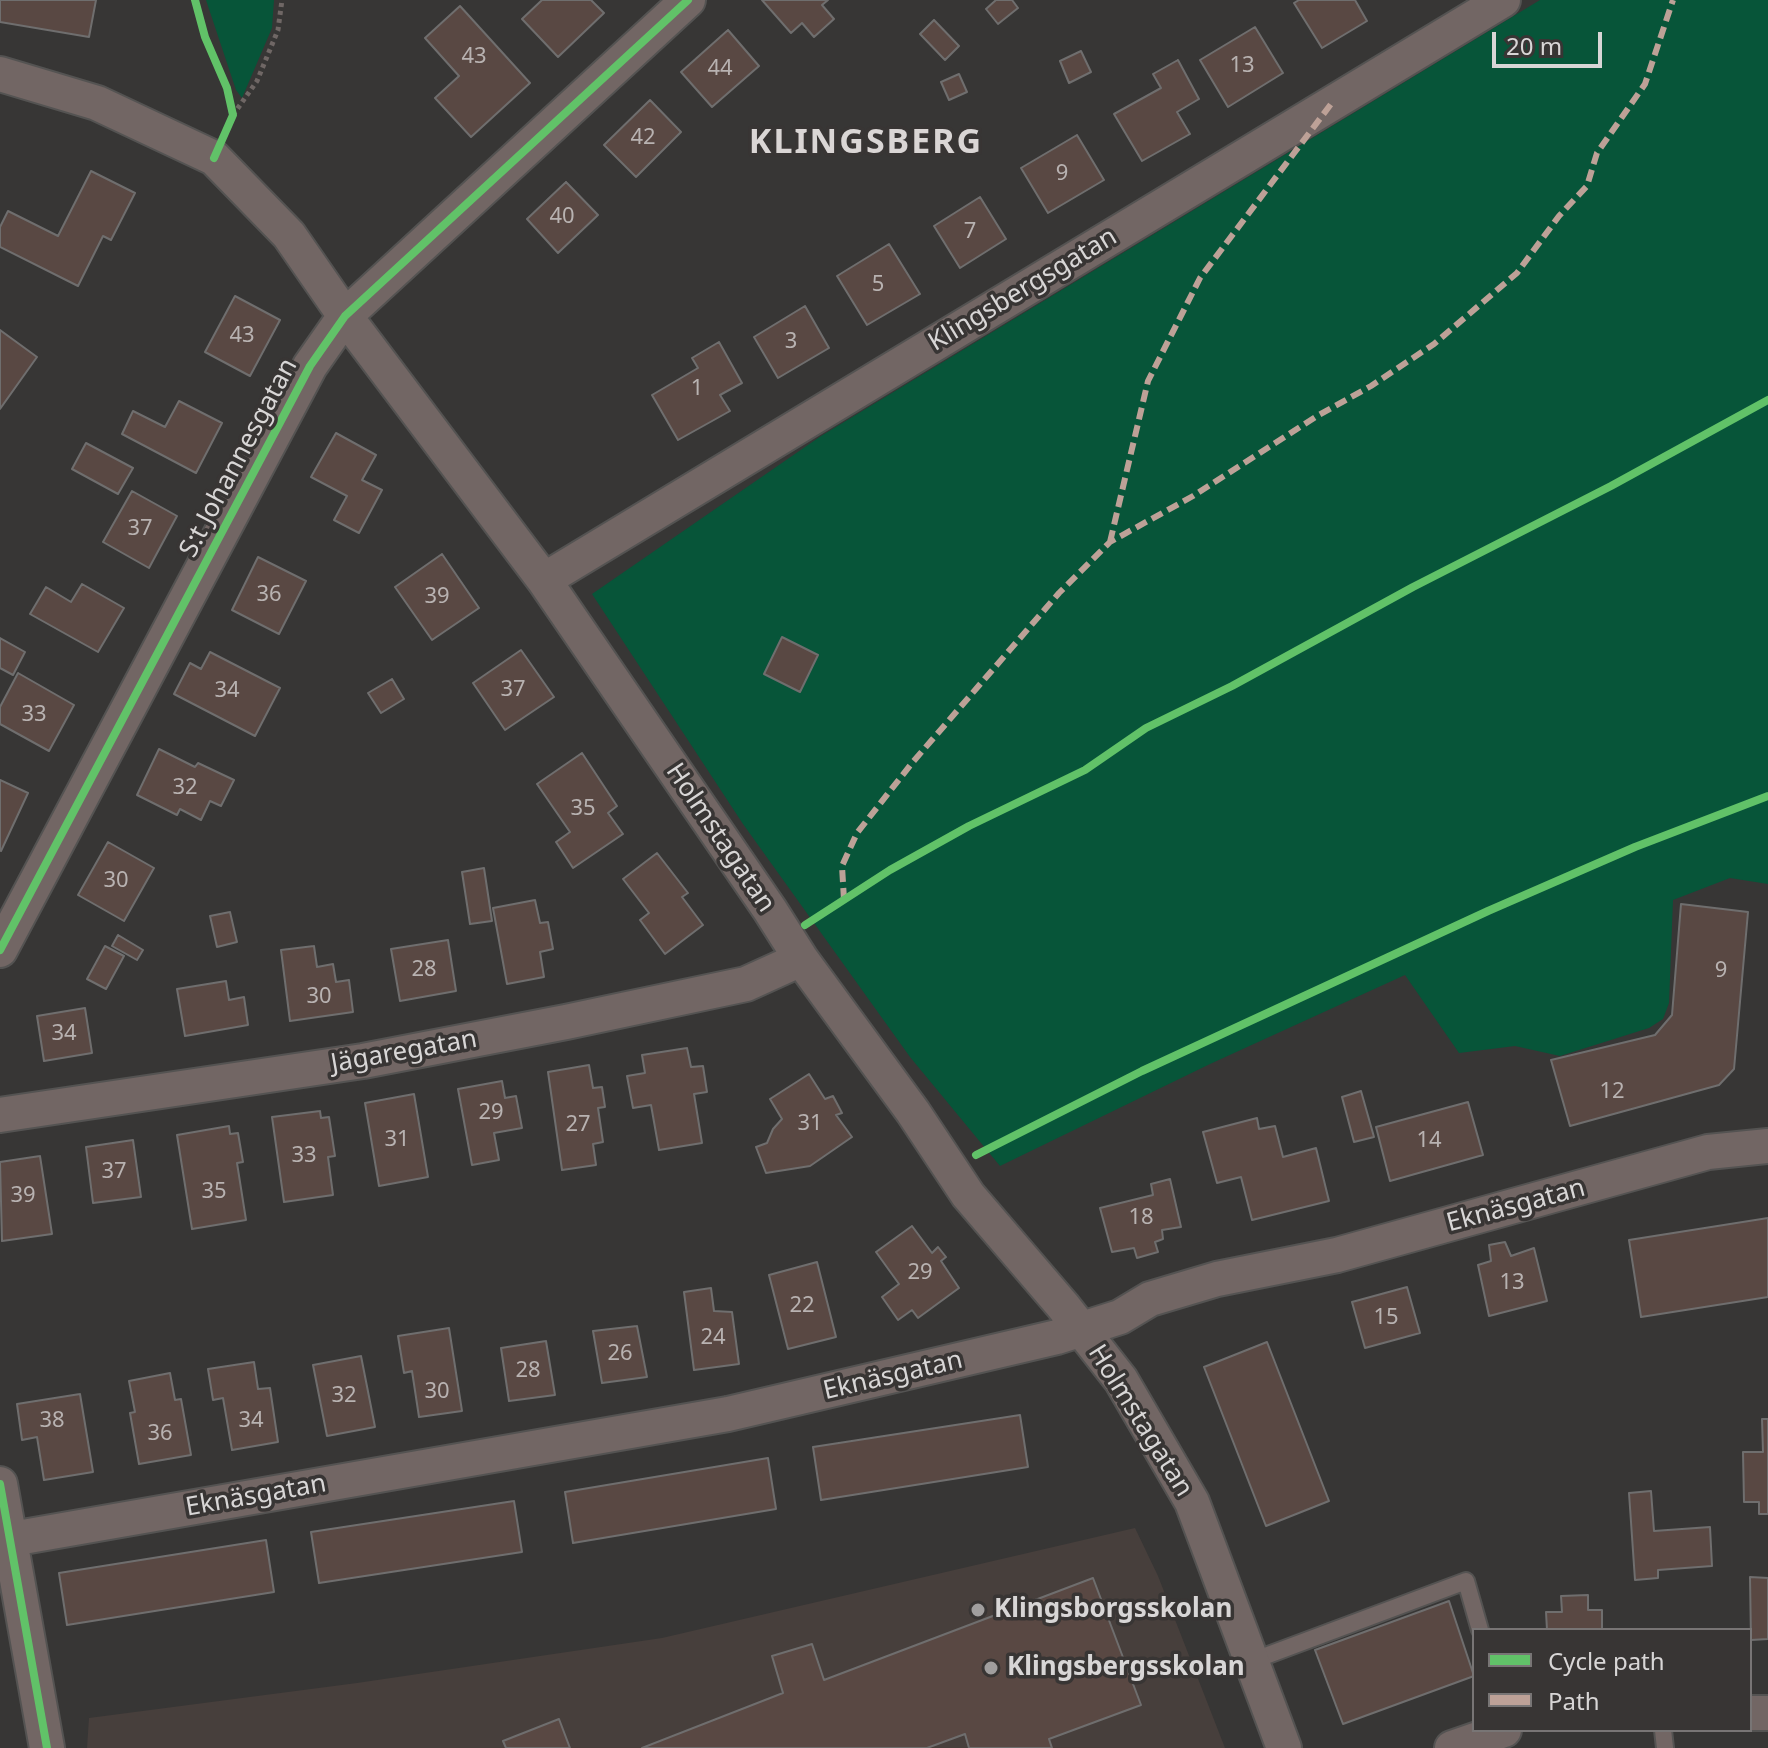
<!DOCTYPE html>
<html>
<head>
<meta charset="utf-8">
<style>
	body { margin:0 }
	#map { position:relative; width:1768px; height:1748px; overflow:hidden; background:#373635; font-family:"Noto Sans",sans-serif }
	canvas { display:block }
	.legend { position:absolute; left:1472px; top:1628px; width:280px; height:104px; box-sizing:border-box; background:#383534; border:2px solid #787575; margin:0; padding:10px 14px; list-style:none; font-size:24px; color:#d8d6d6 }
	.legend li { display:flex; align-items:center; gap:16px; height:40px }
	.legend b { width:40px; border:2px solid #787575 }
	.scale { position:absolute; left:1492px; top:32px; width:110px; height:36px; box-sizing:border-box; border:4px solid #d8d6d6; border-top:0; padding-left:10px; font-size:24px; line-height:28px; white-space:nowrap; color:#d8d6d6; -webkit-text-stroke:6px #383534; paint-order:stroke }
</style>
</head>
<body>
<div id="map">
<canvas width="1768" height="1748"></canvas>
<ul class="legend">
<li><b style="height:10px;background:#61c268"></b>Cycle path</li>
<li><b style="height:10px;background:#bda197"></b>Path</li>
</ul>
<div class="scale">20 m</div>
</div>
<script>
const context = document.querySelector('canvas').getContext('2d');
context.lineJoin = 'round';
function fill(path, color) { context.fillStyle = color; context.fill(path, 'evenodd'); }
const shape = rows => new Path2D(rows.map(r => 'M' + r).join(''));
function stroke(path, color, width, dash) { context.strokeStyle = color; context.lineWidth = width; context.lineCap = dash ? 'butt' : 'round'; context.setLineDash(dash || []); context.stroke(path); }
function drawText(font, color, halo, rows, align = 'center') {
  context.font = font + ' "Noto Sans",sans-serif'; context.lineWidth = 7; context.setLineDash([]); context.textBaseline = 'middle'; context.strokeStyle = halo; context.fillStyle = color; for (const [text, x, y, turn = 0] of rows) {
    context.save(); context.translate(x, y); context.rotate((+turn || 0) * Math.PI / 180); context.textAlign = isNaN(turn) ? turn : align; if (halo) context.strokeText(text, 0, 0); context.fillText(text, 0, 0); context.restore();
  }
}
fill(shape([
	[1135,1528,1158,1576,1225,1748,87,1748,89,1718,357,1683,662,1638]
]), '#473f3c');
fill(shape([
	[206,0,274,0,272,28,242,98,236,90],
	[1540,0,1768,0,1768,884,1730,878,1673,900,1669,1003,1663,1019,1649,1028,1560,1056,1515,1046,1459,1053,1405,975,1210,1064,1000,1166,910,1057,743,824,592,594,821,436]
]), '#075539');
const building = shape([
	[0,0,96,0,89,37,0,22,0,0],
	[542,0,591,0,604,13,558,57,522,19,542,0],
	[762,0,828,0,822,5,834,19,814,37,802,23,791,33,762,0],
	[996,0,1012,0,1018,8,998,24,986,9,996,0],
	[1299,0,1355,0,1367,21,1322,48,1294,3,1299,0],
	[460,6,530,83,471,137,435,98,459,76,425,38,460,6],
	[934,20,959,46,945,60,920,34,934,20],
	[1255,27,1283,73,1228,107,1200,60,1255,27],
	[728,30,759,66,712,107,681,72,728,30],
	[1081,51,1091,72,1069,83,1060,61,1081,51],
	[1178,60,1199,99,1177,112,1190,134,1142,161,1114,114,1161,88,1153,74,1178,60],
	[959,74,967,92,949,100,941,82,959,74],
	[650,100,681,132,636,177,604,145,650,100],
	[1077,135,1104,180,1048,213,1021,168,1077,135],
	[91,171,135,193,111,240,103,236,78,286,0,247,0,227,8,211,58,236,91,171],
	[566,182,598,215,558,253,527,219,566,182],
	[980,197,1006,239,960,268,934,226,980,197],
	[889,244,920,294,867,325,837,276,889,244],
	[235,296,280,320,250,376,205,352,235,296],
	[805,306,829,348,778,378,754,337,805,306],
	[0,330,37,357,0,409,0,330],
	[719,342,742,383,720,395,730,411,678,440,652,395,698,368,692,358,719,342],
	[179,401,222,423,196,473,122,434,133,411,165,427,179,401],
	[336,433,376,455,362,480,382,490,359,533,334,520,347,496,311,477,336,433],
	[86,443,133,468,118,494,72,469,86,443],
	[132,491,177,516,149,568,103,542,132,491],
	[442,554,479,608,432,640,395,587,442,554],
	[258,557,306,581,279,634,232,610,258,557],
	[82,584,124,608,98,652,30,614,46,587,71,602,82,584],
	[782,637,818,655,800,692,764,674,782,637],
	[0,638,25,652,13,675,0,668,0,638],
	[521,650,554,697,505,730,473,683,521,650],
	[210,652,280,688,255,736,174,694,190,663,201,669,210,652],
	[18,673,74,705,49,751,0,724,0,707,18,673],
	[392,679,404,699,381,713,368,693,392,679],
	[159,749,195,767,198,763,234,780,221,806,210,801,201,820,180,809,177,815,137,795,159,749],
	[582,753,617,806,608,813,623,834,573,868,556,842,570,832,537,784,582,753],
	[0,780,28,793,1,851,0,850,0,780],
	[108,842,154,868,124,921,78,895,108,842],
	[657,853,688,893,682,897,703,925,665,954,640,920,649,913,623,879,657,853],
	[484,868,492,921,470,924,462,872,484,868],
	[535,900,540,923,548,922,553,949,540,952,544,977,507,984,493,908,535,900],
	[1681,904,1748,912,1734,1069,1719,1085,1570,1126,1551,1060,1655,1035,1672,1015,1681,904],
	[230,912,237,942,217,947,210,916,230,912],
	[118,935,143,950,137,960,112,946,118,935],
	[448,940,456,991,400,1001,391,949,448,940],
	[105,946,124,956,106,989,87,979,105,946],
	[314,946,317,967,333,964,336,982,349,980,353,1012,290,1021,281,950,314,946],
	[226,981,229,1000,244,997,248,1025,185,1036,177,989,226,981],
	[85,1008,92,1053,44,1061,37,1016,85,1008],
	[687,1048,691,1067,703,1066,707,1092,694,1094,702,1143,659,1150,651,1105,633,1108,627,1076,645,1073,642,1055,687,1048],
	[589,1065,593,1088,602,1087,605,1107,598,1108,603,1142,593,1144,596,1165,562,1170,548,1072,589,1065],
	[809,1074,825,1099,833,1096,842,1113,836,1115,852,1137,810,1166,766,1173,756,1147,767,1143,773,1129,782,1119,770,1099,809,1074],
	[502,1081,505,1098,516,1096,522,1128,494,1133,499,1160,472,1165,458,1089,502,1081],
	[1361,1091,1374,1137,1354,1142,1342,1097,1361,1091],
	[414,1094,428,1177,379,1186,365,1103,414,1094],
	[1468,1102,1483,1155,1390,1181,1376,1127,1468,1102],
	[320,1111,321,1118,329,1117,335,1156,328,1157,333,1195,284,1202,272,1117,320,1111],
	[1257,1118,1259,1129,1275,1126,1283,1157,1316,1148,1329,1201,1252,1220,1241,1177,1217,1183,1203,1132,1257,1118],
	[229,1126,230,1134,238,1133,243,1162,237,1163,246,1220,192,1229,177,1135,229,1126],
	[133,1140,141,1197,93,1203,86,1147,133,1140],
	[40,1156,52,1234,2,1241,0,1162,40,1156],
	[1170,1179,1181,1227,1162,1230,1163,1239,1155,1242,1158,1252,1137,1258,1134,1248,1112,1252,1100,1208,1153,1195,1151,1184,1170,1179],
	[1768,1218,1768,1297,1641,1317,1629,1240,1768,1218],
	[912,1226,932,1253,938,1247,946,1257,941,1261,959,1288,918,1318,912,1310,898,1320,882,1297,899,1284,876,1252,912,1226],
	[1505,1242,1511,1256,1534,1248,1547,1301,1489,1316,1478,1265,1491,1261,1489,1245,1505,1242],
	[817,1262,836,1337,788,1349,769,1275,817,1262],
	[1407,1287,1420,1333,1365,1348,1352,1302,1407,1287],
	[711,1288,714,1311,732,1312,739,1364,694,1370,684,1292,711,1288],
	[637,1326,647,1377,602,1383,593,1331,637,1326],
	[449,1328,462,1411,419,1417,412,1371,404,1373,398,1336,449,1328],
	[546,1341,555,1395,509,1401,501,1348,546,1341],
	[1267,1342,1329,1501,1266,1526,1204,1367,1267,1342],
	[361,1356,375,1427,327,1436,313,1365,361,1356],
	[254,1362,258,1389,270,1388,278,1442,232,1450,223,1398,213,1400,208,1369,254,1362],
	[170,1373,175,1400,181,1399,191,1455,139,1464,130,1413,135,1412,129,1381,170,1373],
	[80,1394,93,1472,44,1480,37,1437,22,1440,17,1404,80,1394],
	[1020,1415,1028,1467,821,1500,813,1447,1020,1415],
	[1762,1419,1768,1419,1768,1514,1759,1514,1759,1502,1744,1502,1743,1452,1763,1452,1762,1419],
	[768,1458,776,1509,573,1543,565,1492,768,1458],
	[1651,1491,1654,1531,1710,1527,1712,1566,1658,1570,1658,1578,1635,1580,1629,1493,1651,1491],
	[514,1501,522,1552,319,1583,311,1532,514,1501],
	[266,1540,274,1592,67,1625,59,1573,266,1540],
	[1750,1577,1768,1578,1768,1639,1751,1640,1750,1577],
	[1093,1578,1141,1705,1049,1739,1052,1748,969,1748,965,1734,927,1748,642,1748,783,1693,772,1656,812,1644,824,1680,1093,1578],
	[1588,1595,1588,1610,1602,1610,1602,1630,1547,1630,1546,1612,1562,1612,1561,1596,1588,1595],
	[1449,1601,1474,1676,1343,1724,1315,1650,1449,1601],
	[559,1719,570,1748,506,1748,503,1741,559,1719]
]);
fill(building, '#594843');
stroke(building, '#6f6e6e', 2);
const lane = shape([
	[1252,1661,1466,1581,1480,1630],
	[1663,1730,1665,1748]
]);
const street = shape([
	[0,74,97,103,214,158,289,235,345,316,544,580,770,910,801,959,913,1112,968,1195,1063,1306,1121,1380,1192,1502,1284,1748],
	[544,580,1503,0],
	[0,950,310,366,345,316,688,0],
	[0,1115,363,1061,566,1022,746,984,801,959],
	[0,1484,47,1748],
	[0,1541,728,1414,1057,1337,1120,1317,1150,1299,1217,1279,1337,1255,1708,1152,1768,1146],
	[1750,1713,1768,1713],
	[1452,1748,1504,1730]
]);
stroke(lane, '#545352', 20);
stroke(street, '#545352', 38);
stroke(shape([
	[233,115,257,81,278,30,282,0],
	[814,919,890,870,969,826,1085,770,1146,728,1232,686,1413,587,1611,486,1768,400],
	[981,1153,1142,1071,1488,911,1635,847,1768,796]
]), '#6f6765', 5, [4, 4]);
stroke(lane, '#726664', 16);
stroke(street, '#726664', 34);
stroke(shape([
	[1110,542,1148,381,1200,278,1331,104],
	[844,900,842,866,857,833,912,763,1059,593,1110,542,1193,496,1317,416,1371,386,1434,344,1517,273,1559,216,1587,186,1597,153,1645,84,1673,0]
]), '#bda197', 6, [12, 6]);
stroke(shape([
	[195,0,205,37,227,88,233,115,214,158],
	[805,925,890,870,969,826,1085,770,1146,728,1232,686,1413,587,1611,486,1768,400],
	[0,950,310,366,345,316,688,0],
	[976,1155,1142,1071,1488,911,1635,847,1768,796],
	[0,1484,47,1748]
]), '#61c268', 8);
for (const [x, y, r, color] of [
	[978,1610,8,"#a09e9e"],
	[991,1668,8,"#a09e9e"]
]) { const dot = new Path2D(); dot.arc(x, y, r, 0, 2 * Math.PI); context.fillStyle = color; context.fill(dot); stroke(dot, '#383534', 3); }
drawText('22px', '#b8b2b1', null, [
	["43",474,57],
	["13",1242,66],
	["44",720,69],
	["42",643,138],
	["9",1062,174],
	["40",562,217],
	["7",970,232],
	["5",878,285],
	["43",242,336],
	["3",791,342],
	["1",697,389],
	["37",140,529],
	["36",269,595],
	["39",437,597],
	["37",513,690],
	["34",227,691],
	["33",34,715],
	["32",185,788],
	["35",583,809],
	["30",116,881],
	["28",424,970],
	["9",1721,971],
	["30",319,997],
	["34",64,1034],
	["12",1612,1092],
	["29",491,1113],
	["31",810,1124],
	["27",578,1125],
	["31",397,1140],
	["14",1429,1141],
	["33",304,1156],
	["37",114,1172],
	["35",214,1192],
	["39",23,1196],
	["18",1141,1218],
	["29",920,1273],
	["13",1512,1283],
	["22",802,1306],
	["15",1386,1318],
	["24",713,1338],
	["26",620,1354],
	["28",528,1371],
	["30",437,1392],
	["32",344,1396],
	["38",52,1421],
	["34",251,1421],
	["36",160,1434]
]);
drawText('26px', '#d8d6d6', '#383534', [
	["Klingsbergsgatan",1023,290,-31],
	["S:t Johannesgatan",239,458,-62],
	["Holmstagatan",720,838,56],
	["Jägaregatan",404,1052,-10],
	["Eknäsgatan",1516,1206,-15],
	["Eknäsgatan",893,1376,-13],
	["Holmstagatan",1140,1421,58],
	["Eknäsgatan",256,1496,-10]
]);
drawText('bold 26px', '#d8d6d6', '#383534', [
	["Klingsborgsskolan",994,1610],
	["Klingsbergsskolan",1007,1668]
], 'left');
context.letterSpacing = '2px';
drawText('bold 34px', '#dad6d5', '#383534', [
	["KLINGSBERG",866,143]
]);
context.letterSpacing = '0px';
</script>
</body>
</html>
